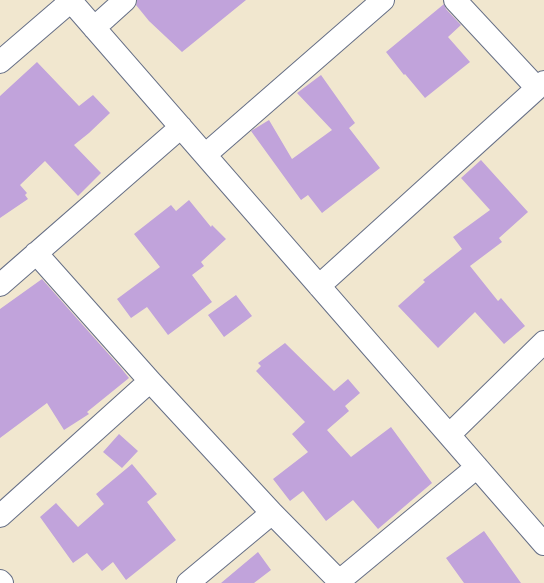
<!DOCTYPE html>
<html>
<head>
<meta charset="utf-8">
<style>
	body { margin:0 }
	canvas { display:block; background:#f1e7cf }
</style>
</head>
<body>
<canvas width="544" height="583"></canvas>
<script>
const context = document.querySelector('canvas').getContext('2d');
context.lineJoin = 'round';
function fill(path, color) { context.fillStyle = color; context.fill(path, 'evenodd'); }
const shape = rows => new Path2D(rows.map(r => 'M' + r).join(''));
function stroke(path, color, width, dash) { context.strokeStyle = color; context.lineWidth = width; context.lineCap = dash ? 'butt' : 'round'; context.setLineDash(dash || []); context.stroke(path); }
fill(shape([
	[137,0,246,0,182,52,149,21,136,5],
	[444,4,446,9,461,25,448,37,470,62,425,98,405,74,404,75,386,52],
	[37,62,79,106,93,95,110,113,89,133,74,145,101,173,78,196,45,161,20,185,27,193,25,195,28,199,0,218,0,96],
	[321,75,355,123,349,128,380,168,322,213,308,195,301,200,251,131,269,120,292,159,332,130,297,93],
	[481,160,528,212,499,238,502,242,470,266,498,301,501,298,525,326,504,344,475,312,438,348,398,306,425,282,423,280,462,249,453,237,490,210,461,178],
	[189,200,211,227,212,225,226,239,201,262,204,266,192,275,212,302,168,335,147,307,131,318,117,299,160,267,134,234,171,205,176,211],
	[42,279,121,368,129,378,87,412,89,414,64,430,47,403,0,438,0,309],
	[236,295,252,316,224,337,208,315],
	[285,343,334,391,348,379,360,393,345,406,349,411,327,430,351,457,391,427,432,483,378,529,353,500,326,521,303,491,290,501,273,479,308,452,292,434,305,422,256,371,261,366,258,363],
	[119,434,138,451,122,468,103,452],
	[132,464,157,494,147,502,176,540,126,580,113,562,102,571,87,553,73,563,40,517,56,503,78,527,104,504,96,494],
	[484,531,521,583,464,583,446,558],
	[258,552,271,570,254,583,221,583]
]), '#c1a3db');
const minor = shape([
	[70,0,544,544],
	[455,0,537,88],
	[94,28,125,0],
	[0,62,71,1],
	[205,155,383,0],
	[36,253,150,381,272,513,339,581],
	[0,285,181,127],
	[319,286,544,82],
	[449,435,544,342],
	[0,516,150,381],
	[0,581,2,583],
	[188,583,272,513],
	[337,583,477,467]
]);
stroke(minor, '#666f86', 24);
stroke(minor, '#fff', 22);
</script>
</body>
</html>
